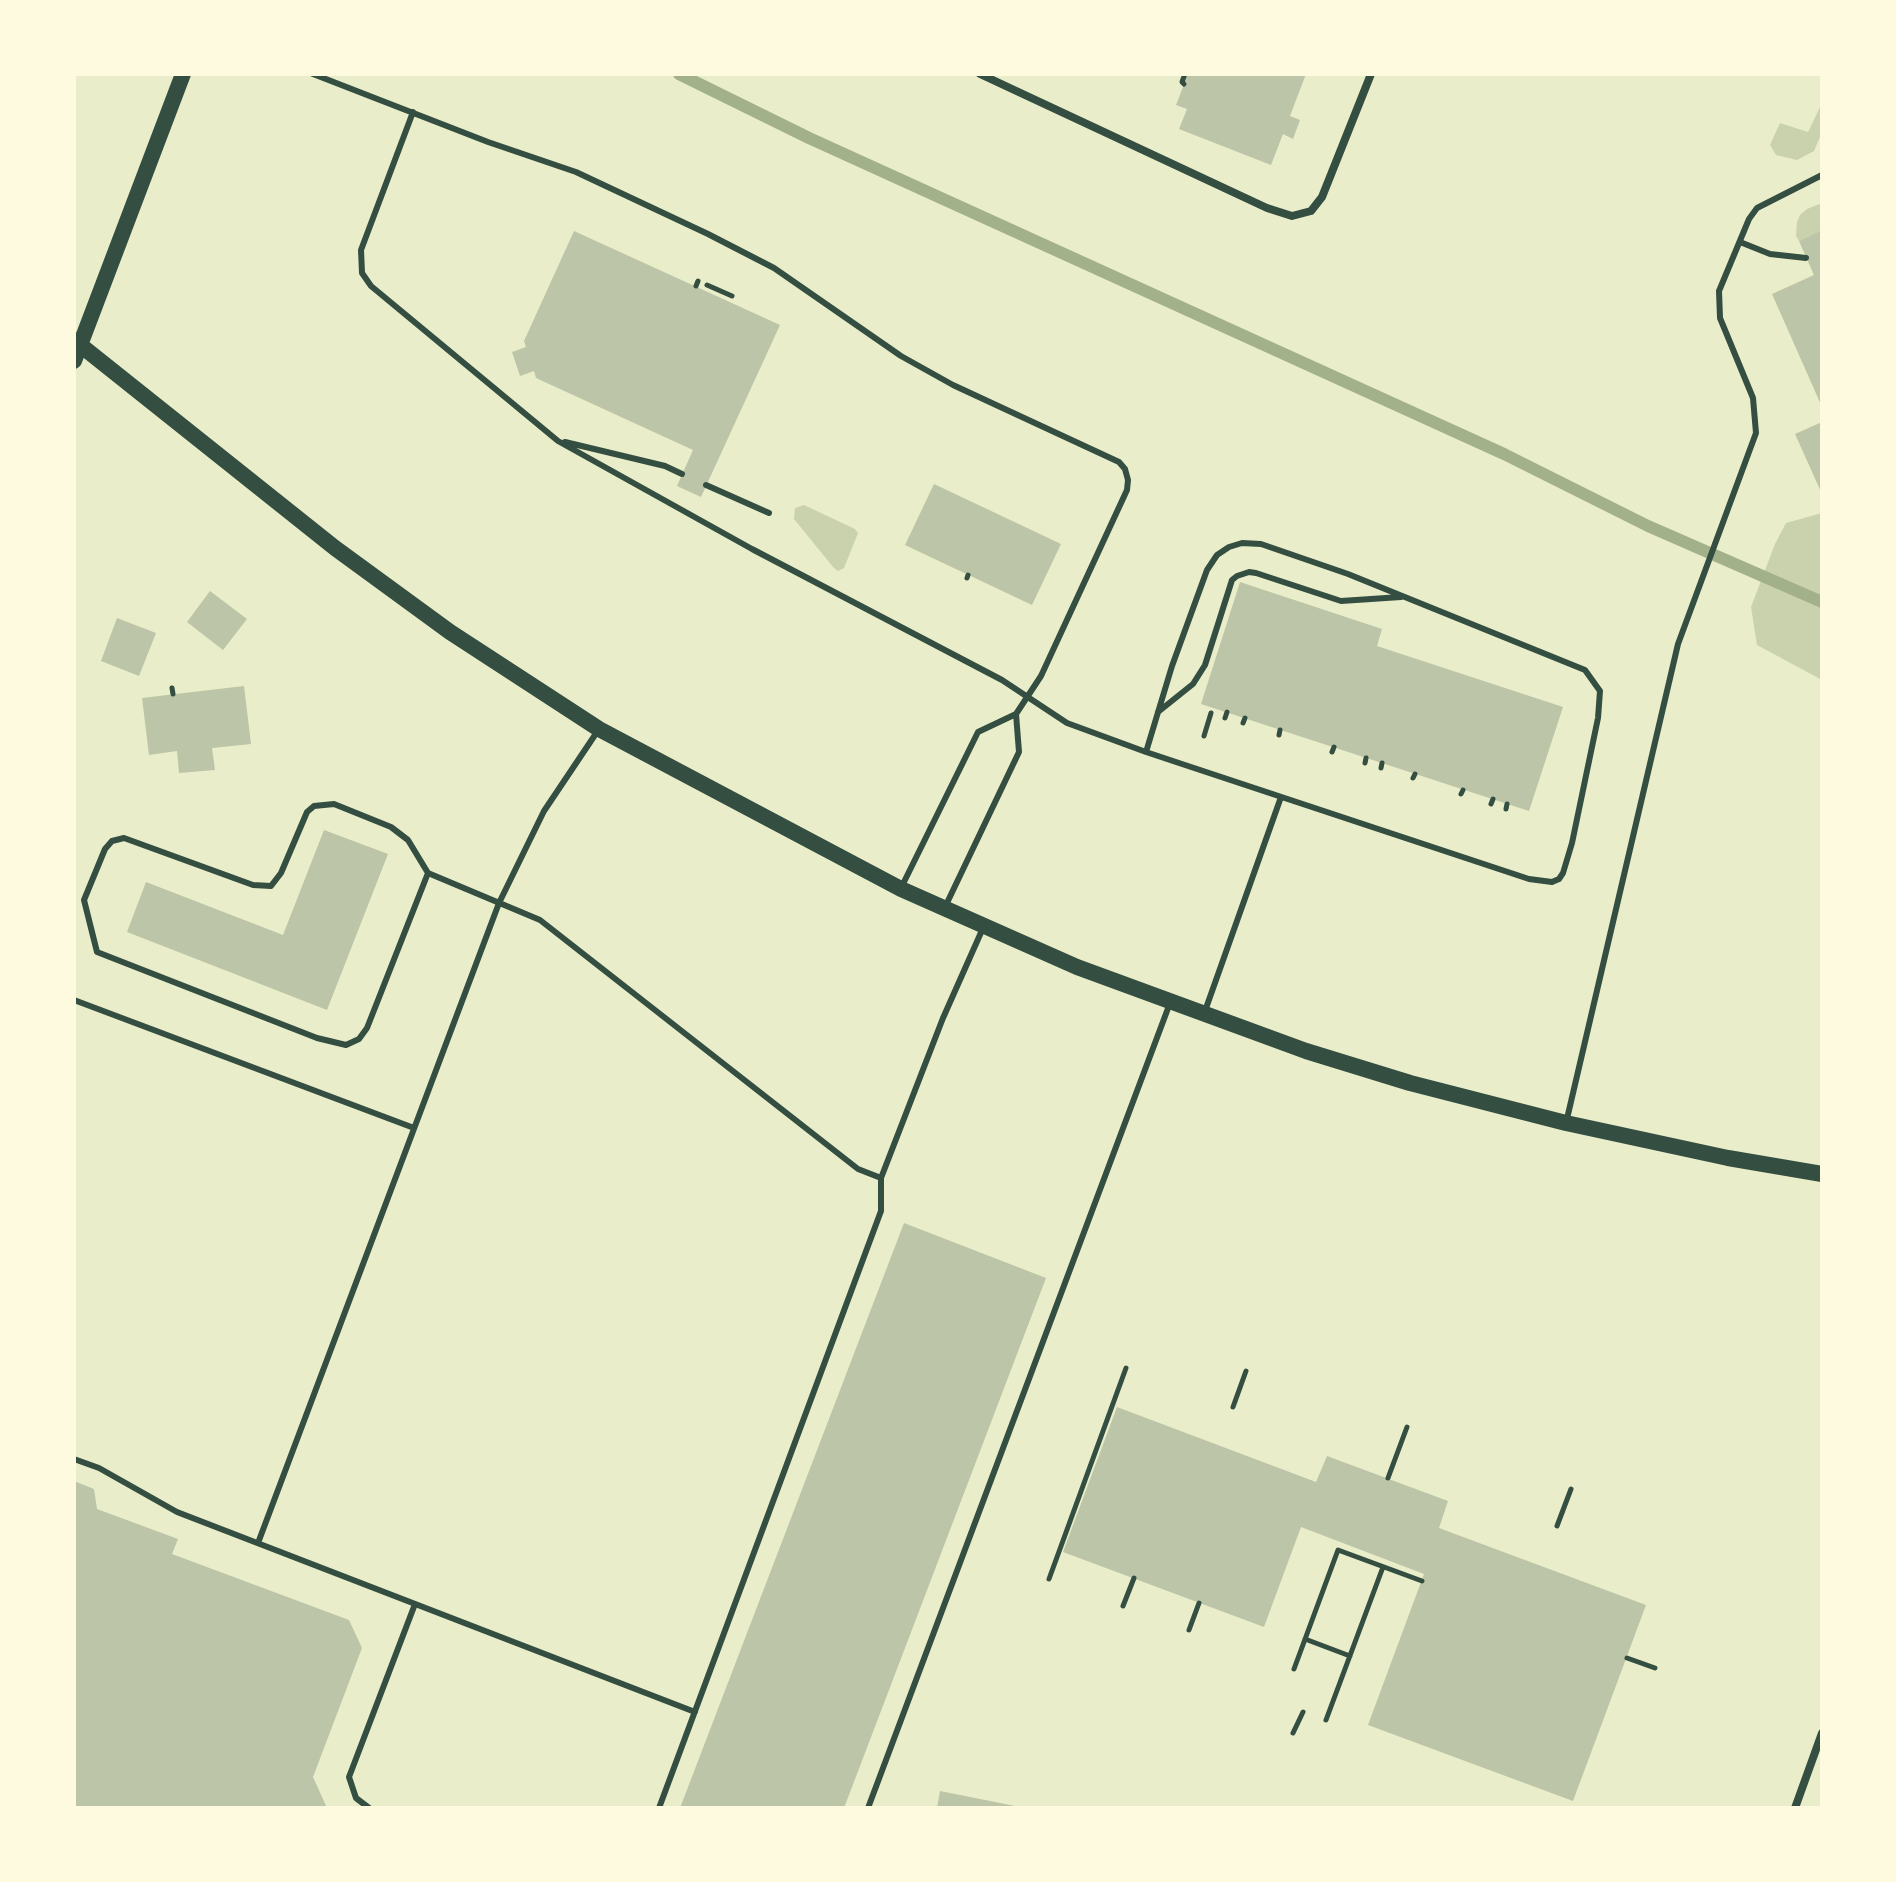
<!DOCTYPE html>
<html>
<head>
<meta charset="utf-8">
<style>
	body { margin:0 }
	#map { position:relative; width:1896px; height:1882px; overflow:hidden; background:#e9edc9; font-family:Jost,sans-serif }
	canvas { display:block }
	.frame { position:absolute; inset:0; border:76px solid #fefae0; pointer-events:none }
</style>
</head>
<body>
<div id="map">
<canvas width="1896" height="1882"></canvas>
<div class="frame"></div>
</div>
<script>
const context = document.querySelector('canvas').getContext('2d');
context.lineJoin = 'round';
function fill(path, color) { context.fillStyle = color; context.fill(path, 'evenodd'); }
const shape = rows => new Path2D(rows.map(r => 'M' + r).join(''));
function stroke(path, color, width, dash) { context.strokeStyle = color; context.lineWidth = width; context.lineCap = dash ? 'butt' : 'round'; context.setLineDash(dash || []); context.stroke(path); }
fill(shape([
	[1822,103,1822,132,1814,151,1797,160,1776,155,1770,145,1780,123,1808,132],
	[1822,203,1822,230,1799,241,1796,236,1797,222,1800,215,1807,209],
	[804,505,855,529,858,533,844,568,838,571,833,567,794,519,795,508],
	[1822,513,1822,680,1757,645,1751,607,1775,544,1786,523]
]), '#cad2ad');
stroke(shape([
	[679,74,809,138,1504,454,1648,526,1822,602]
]), '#a3b18a', 12);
fill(shape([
	[1188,74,1306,74,1290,116,1300,120,1293,139,1283,134,1271,165,1179,129,1187,109,1176,105],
	[1822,230,1822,407,1772,294,1814,275,1799,241],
	[574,231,780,325,701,497,677,486,693,450,536,378,534,371,520,376,512,352,526,347,524,341],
	[1822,422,1822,494,1795,434],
	[934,484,1061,544,1032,605,905,545],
	[1240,582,1382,629,1377,646,1563,707,1529,811,1201,704],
	[210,591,247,619,223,650,187,622],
	[117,618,156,633,139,676,101,661],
	[244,686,251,744,212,748,215,770,179,773,177,751,149,755,142,698],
	[324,830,388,854,327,1010,127,932,146,882,283,935],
	[904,1223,1046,1278,844,1808,680,1808],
	[1117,1407,1316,1482,1327,1456,1448,1501,1439,1528,1646,1605,1573,1801,1368,1725,1424,1574,1301,1527,1264,1627,1063,1552],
	[74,1481,94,1489,97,1509,178,1539,172,1554,349,1620,362,1648,313,1777,327,1808,74,1808],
	[940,1791,1020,1807,1020,1808,937,1808]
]), '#bcc5a7');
stroke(shape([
	[1184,84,1182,82,1185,74],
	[707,285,732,296],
	[696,286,698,281],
	[967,578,968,575],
	[172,688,173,694],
	[1225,718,1227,712],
	[1243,723,1245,718],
	[1279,735,1280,730],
	[1204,736,1211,713],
	[1332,752,1334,747],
	[1365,763,1366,758],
	[1381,768,1382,763],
	[1413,778,1415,774],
	[1461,794,1463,790],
	[1491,804,1493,799],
	[1506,809,1507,804],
	[1233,1407,1246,1371],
	[1388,1478,1407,1427],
	[1557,1526,1571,1489],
	[1049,1579,1126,1368],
	[1123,1606,1134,1578],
	[1189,1630,1199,1603],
	[1305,1639,1350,1656],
	[1627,1658,1655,1668],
	[1294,1669,1338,1550,1422,1581],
	[1326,1720,1383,1567],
	[1293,1733,1303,1712]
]), '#344e41', 5);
stroke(shape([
	[313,74,488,142,576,172,708,234,774,268,901,356,953,385,1119,462,1125,469,1128,480,1127,490,1041,676,1016,714,978,732,902,886],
	[413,112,361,250,362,273,371,286,558,441,752,549,1002,680,1067,723,1146,752,1179,763,1529,879,1552,882,1559,879,1563,873,1572,843,1598,718,1600,691,1585,670,1348,574,1261,544,1242,543,1229,547,1217,555,1207,570,1172,666,1146,752],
	[1740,242,1770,254,1806,258],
	[565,442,665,466,682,474],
	[706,485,769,513],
	[1158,712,1193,684,1205,665,1232,580,1237,576,1249,572,1256,573,1341,601,1401,597],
	[428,873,367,1028,359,1039,346,1045,317,1038,97,952,84,900,105,849,112,841,124,838,253,885,271,886,281,873,307,812,314,806,334,804,391,827,408,840,428,873,540,920,858,1169,881,1178],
	[946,905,1019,752,1016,714],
	[74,1000,414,1128],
	[1205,1011,1281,797],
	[1566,1123,1678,644,1756,433,1753,398,1720,318,1719,291,1749,219,1757,208,1822,175],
	[74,1459,99,1468,177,1512,695,1712],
	[258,1543,499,903,544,811,599,729],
	[369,1808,356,1798,349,1777,415,1604],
	[659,1808,881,1211,881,1178,943,1018,983,928],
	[868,1808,1170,1003]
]), '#344e41', 6);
stroke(shape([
	[980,74,1267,208,1292,216,1311,211,1322,197,1371,74],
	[1795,1808,1822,1733]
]), '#344e41', 8);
stroke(shape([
	[74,340,335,548,450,632,599,729,901,889,1077,967,1306,1051,1410,1083,1566,1123,1728,1158,1822,1174],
	[74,361,183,74]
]), '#344e41', 16);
</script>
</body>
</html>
